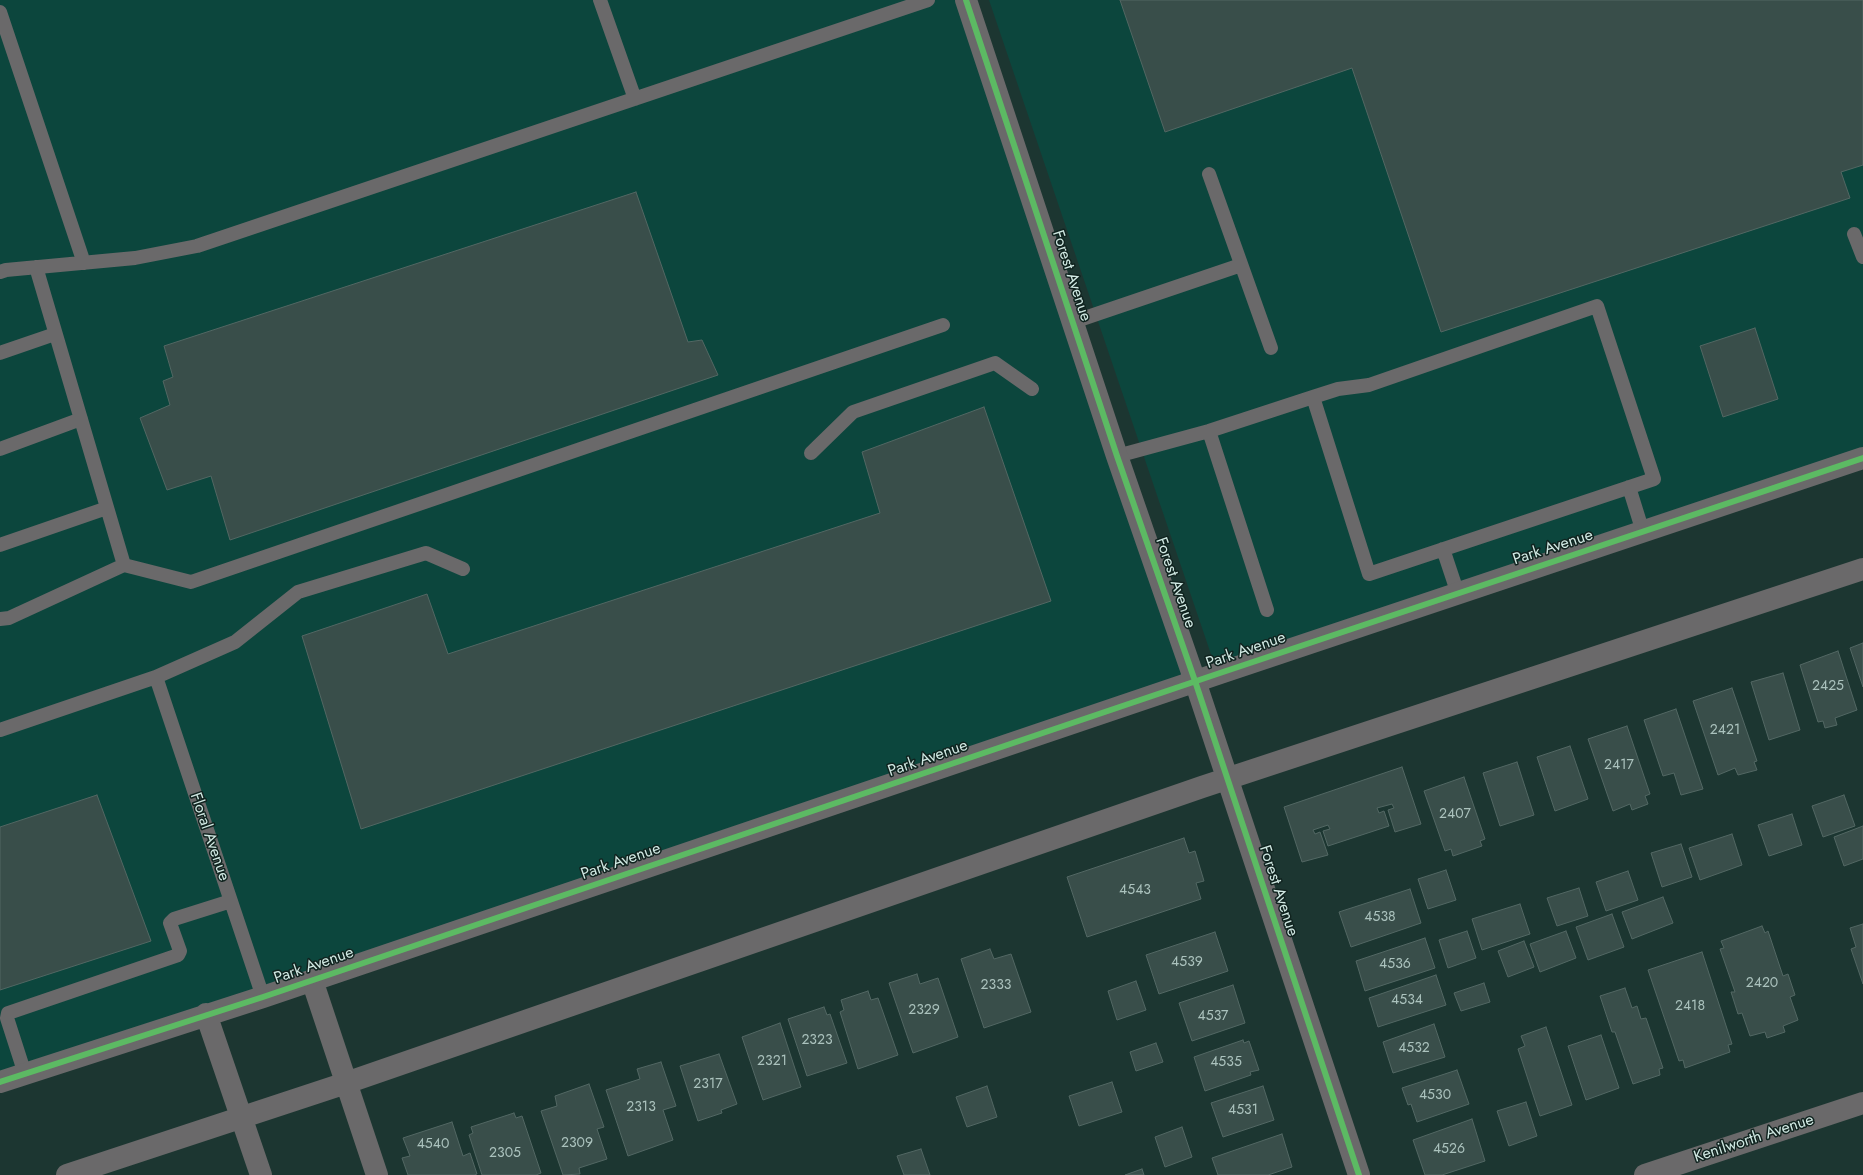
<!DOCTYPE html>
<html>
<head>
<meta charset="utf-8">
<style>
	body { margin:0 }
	canvas { display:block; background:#1c3631 }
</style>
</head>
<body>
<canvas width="1863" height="1175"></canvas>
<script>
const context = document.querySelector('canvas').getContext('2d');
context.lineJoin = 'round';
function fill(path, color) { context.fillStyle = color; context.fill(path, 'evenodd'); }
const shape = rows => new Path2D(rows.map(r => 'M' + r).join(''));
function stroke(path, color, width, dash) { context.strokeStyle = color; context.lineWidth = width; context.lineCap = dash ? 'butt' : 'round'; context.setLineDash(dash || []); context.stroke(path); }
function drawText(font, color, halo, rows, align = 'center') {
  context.font = font + ' Jost,sans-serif'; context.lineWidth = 3; context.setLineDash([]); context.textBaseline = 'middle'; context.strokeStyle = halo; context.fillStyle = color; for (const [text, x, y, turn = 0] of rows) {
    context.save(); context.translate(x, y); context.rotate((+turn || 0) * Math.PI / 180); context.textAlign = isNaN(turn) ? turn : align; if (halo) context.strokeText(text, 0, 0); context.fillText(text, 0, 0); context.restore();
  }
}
fill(shape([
	[0,0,966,0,1195,681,0,1082],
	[989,0,1863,0,1863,458,1216,669]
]), '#0c463d');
const building = shape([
	[1120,0,1863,0,1863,165,1841,172,1850,198,1441,332,1352,68,1165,132,1120,0],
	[636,192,688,342,702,340,718,375,230,540,211,476,167,490,140,418,170,405,163,381,173,377,164,346,636,192],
	[1755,328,1778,399,1723,417,1700,346,1755,328],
	[984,407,1051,601,361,829,302,636,427,594,448,654,880,513,862,452,984,407],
	[1863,643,1863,687,1850,648,1863,643],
	[1838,651,1857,710,1835,718,1837,725,1825,728,1823,721,1818,722,1800,665,1838,651],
	[1783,673,1800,730,1769,740,1751,682,1783,673],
	[1732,688,1757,761,1754,762,1757,770,1738,775,1735,768,1718,775,1693,701,1732,688],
	[1676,709,1703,789,1681,795,1674,773,1663,776,1644,720,1676,709],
	[1627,726,1650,794,1645,796,1648,804,1632,810,1630,804,1613,811,1588,739,1627,726],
	[1570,746,1588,799,1555,811,1537,757,1570,746],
	[1517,762,1534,815,1500,826,1483,773,1517,762],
	[1402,767,1421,824,1395,832,1388,810,1394,808,1392,804,1377,808,1379,813,1384,811,1389,826,1328,846,1323,831,1330,829,1328,825,1313,830,1315,834,1320,832,1328,855,1302,862,1284,807,1402,767],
	[1464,777,1485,839,1480,841,1482,846,1453,856,1451,849,1445,851,1424,791,1464,777],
	[97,795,151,941,0,990,0,827,97,795],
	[1844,795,1855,826,1823,837,1812,806,1844,795],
	[1792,814,1802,845,1769,856,1758,825,1792,814],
	[1863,826,1863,859,1844,866,1834,837,1863,826],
	[1732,834,1742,865,1700,880,1689,848,1732,834],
	[1184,838,1189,853,1195,851,1204,881,1196,883,1201,899,1087,937,1067,877,1184,838],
	[1681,844,1692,877,1662,887,1651,853,1681,844],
	[1446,870,1456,900,1428,909,1418,879,1446,870],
	[1628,871,1638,900,1606,911,1596,882,1628,871],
	[1579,888,1588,916,1557,926,1547,898,1579,888],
	[1410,889,1421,923,1351,947,1339,912,1410,889],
	[1663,897,1673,923,1632,939,1622,912,1663,897],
	[1520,904,1530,934,1482,950,1472,919,1520,904],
	[1612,914,1624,947,1588,960,1576,927,1612,914],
	[1863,924,1863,984,1851,949,1856,947,1850,928,1863,924],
	[1762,926,1765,933,1768,931,1783,976,1788,974,1795,995,1790,997,1798,1020,1783,1026,1785,1032,1767,1038,1765,1032,1750,1036,1742,1013,1738,1014,1731,992,1735,992,1720,949,1724,948,1721,941,1762,926],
	[1467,931,1476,958,1448,968,1439,940,1467,931],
	[1566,931,1576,958,1540,972,1530,944,1566,931],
	[1215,932,1228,971,1159,994,1146,955,1215,932],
	[1425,938,1435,968,1365,991,1356,961,1425,938],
	[1524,941,1534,967,1508,977,1498,951,1524,941],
	[990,949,994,959,1011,954,1031,1012,984,1028,961,959,990,949],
	[1702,952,1732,1044,1728,1045,1730,1052,1685,1068,1683,1060,1679,1061,1648,970,1702,952],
	[917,974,920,984,938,978,958,1037,913,1053,889,983,917,974],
	[1436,975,1446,1005,1378,1027,1369,998,1436,975],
	[1136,981,1146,1010,1117,1020,1108,991,1136,981],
	[1484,983,1490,1002,1461,1011,1454,993,1484,983],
	[1233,985,1245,1023,1192,1041,1179,1003,1233,985],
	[1625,988,1632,1008,1637,1006,1641,1019,1646,1018,1663,1068,1659,1069,1660,1075,1633,1084,1615,1032,1612,1032,1600,996,1625,988],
	[868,991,871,1000,878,998,898,1055,858,1069,840,1012,844,1010,841,1000,868,991],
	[824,1007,827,1015,830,1014,847,1063,807,1076,788,1019,824,1007],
	[780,1023,801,1087,763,1100,742,1037,780,1023],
	[1434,1024,1445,1057,1393,1073,1383,1042,1434,1024],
	[1546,1027,1572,1105,1540,1116,1518,1049,1525,1046,1521,1036,1546,1027],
	[1601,1035,1619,1088,1586,1100,1568,1046,1601,1035],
	[1243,1040,1244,1043,1249,1041,1259,1070,1250,1072,1251,1075,1205,1091,1194,1057,1243,1040],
	[1156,1043,1163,1062,1136,1071,1130,1052,1156,1043],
	[719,1054,737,1104,721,1110,722,1113,698,1121,680,1066,719,1054],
	[661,1062,676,1106,663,1110,673,1140,628,1156,606,1090,640,1079,637,1069,661,1062],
	[1457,1070,1469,1104,1417,1122,1411,1104,1408,1105,1402,1088,1457,1070],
	[1112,1082,1122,1112,1079,1126,1069,1096,1112,1082],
	[589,1084,604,1127,597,1129,607,1159,579,1168,580,1174,563,1175,541,1111,557,1106,555,1096,589,1084],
	[987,1086,997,1117,967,1127,956,1097,987,1086],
	[1263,1086,1274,1120,1223,1137,1211,1103,1263,1086],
	[1526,1102,1537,1136,1509,1146,1497,1111,1526,1102],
	[514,1113,516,1118,522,1116,541,1173,536,1175,482,1175,469,1135,473,1133,471,1127,514,1113],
	[1472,1119,1485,1161,1442,1175,1425,1175,1413,1140,1472,1119],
	[452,1122,463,1156,470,1153,477,1174,474,1175,408,1175,402,1158,410,1156,403,1138,452,1122],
	[1182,1127,1192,1157,1165,1167,1155,1137,1182,1127],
	[1282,1134,1292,1167,1268,1175,1218,1175,1212,1158,1282,1134],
	[921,1149,930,1175,904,1175,897,1156,921,1149],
	[1142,1169,1144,1175,1125,1175,1142,1169]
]);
fill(building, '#394e4a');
stroke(building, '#526763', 1);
stroke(shape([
	[600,0,635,99],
	[0,12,84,263],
	[1209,174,1271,348],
	[1854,234,1863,257],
	[36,267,124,565,191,582,943,325],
	[0,272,6,270,135,258,197,246,928,0],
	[1073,322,1241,265],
	[0,353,55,334],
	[1209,431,1267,610],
	[0,449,81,419],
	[811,453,853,412,995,363,1032,389],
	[1117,456,1209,431,1313,397,1338,389,1369,385,1597,306,1654,479,1369,574,1313,397],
	[1629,487,1643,532],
	[0,545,107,508],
	[1443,549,1458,594],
	[0,619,9,618,124,565],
	[156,677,263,997],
	[0,730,156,677,235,642,298,592,426,553,463,569],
	[25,1074,7,1018,8,1013,178,955,180,951,170,923,174,919,231,901]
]), '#6a696a', 14);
stroke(shape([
	[966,0,1117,456,1195,681,1359,1175],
	[312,980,377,1175],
	[206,1014,261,1175],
	[0,1082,263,997,1217,674,1863,458],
	[67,1175,346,1083,1202,787,1863,569],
	[1645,1175,1863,1103]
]), '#6a696a', 22);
stroke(shape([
	[966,0,1117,456,1195,681,1359,1175],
	[0,1082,263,997,1217,674,1863,458]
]), '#5cba63', 6);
drawText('14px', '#abc2bd', null, [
	["2425",1828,687],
	["2421",1725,731],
	["2417",1619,766],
	["2407",1455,815],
	["4543",1135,891],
	["4538",1380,918],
	["4539",1187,963],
	["4536",1395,965],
	["2420",1762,984],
	["2333",996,986],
	["4534",1407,1001],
	["2418",1690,1007],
	["2329",924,1011],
	["4537",1213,1017],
	["2323",817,1041],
	["4532",1414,1049],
	["2321",772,1062],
	["4535",1226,1063],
	["2317",708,1085],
	["4530",1435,1096],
	["2313",641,1108],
	["4531",1243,1111],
	["2309",577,1144],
	["4540",433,1145],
	["4526",1449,1150],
	["2305",505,1154]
]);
drawText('16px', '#d1e9e3', '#10231f', [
	["Forest Avenue",1071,276,72],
	["Park Avenue",1553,548,-18],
	["Forest Avenue",1175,583,71],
	["Park Avenue",1246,651,-19],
	["Park Avenue",928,759,-19],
	["Floral Avenue",209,837,71],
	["Park Avenue",621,862,-19],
	["Forest Avenue",1278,891,72],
	["Park Avenue",314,966,-19],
	["Kenilworth Avenue",1754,1139,-18]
]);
</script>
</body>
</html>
